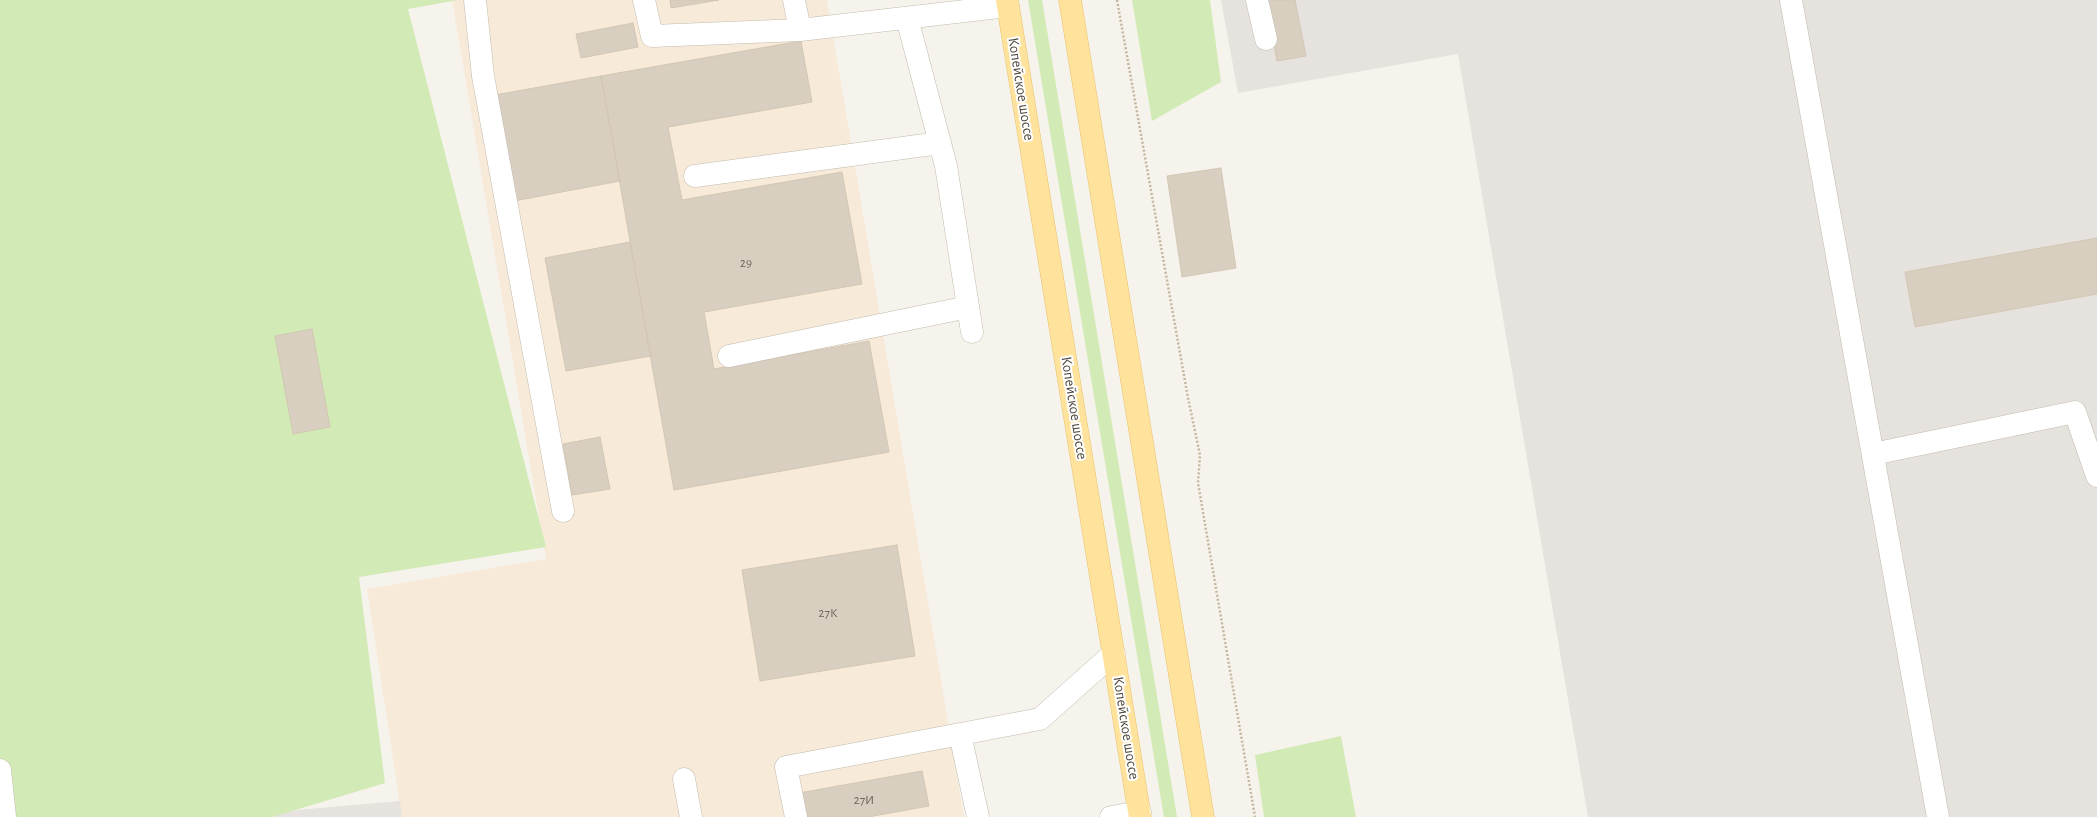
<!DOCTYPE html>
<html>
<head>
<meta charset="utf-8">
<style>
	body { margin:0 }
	canvas { display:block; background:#f6f3ec }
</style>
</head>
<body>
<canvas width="2097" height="817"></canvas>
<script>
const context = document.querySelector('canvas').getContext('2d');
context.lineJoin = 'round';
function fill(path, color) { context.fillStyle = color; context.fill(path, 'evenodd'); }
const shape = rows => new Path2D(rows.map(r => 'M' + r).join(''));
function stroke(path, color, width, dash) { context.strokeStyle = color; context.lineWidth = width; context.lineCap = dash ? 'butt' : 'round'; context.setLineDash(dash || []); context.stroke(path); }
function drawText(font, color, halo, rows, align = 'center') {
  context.font = font + ' "Alegreya Sans",sans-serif'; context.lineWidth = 4; context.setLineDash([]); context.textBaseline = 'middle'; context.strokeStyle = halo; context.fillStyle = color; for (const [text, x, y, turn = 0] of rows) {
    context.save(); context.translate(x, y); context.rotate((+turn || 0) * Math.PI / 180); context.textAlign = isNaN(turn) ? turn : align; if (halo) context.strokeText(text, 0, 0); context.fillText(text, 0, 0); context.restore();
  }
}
fill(shape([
	[452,0,827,0,964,817,402,817,367,589,546,559]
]), '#f7ead8');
fill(shape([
	[1221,0,2097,0,2097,817,1588,817,1458,54,1238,93],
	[400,801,402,817,274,817,274,812]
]), '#e6e2dd');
fill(shape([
	[0,0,458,0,408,9,546,547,359,577,385,783,272,817,0,817],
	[1028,0,1042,0,1177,817,1164,817],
	[1132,0,1210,0,1221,82,1152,121],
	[1341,736,1356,817,1264,817,1255,755]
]), '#d2eab5');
const building = shape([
	[670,0,719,0,671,8,670,0],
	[1265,0,1295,0,1306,56,1277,61,1265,0],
	[633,23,638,47,581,58,576,34,633,23],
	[801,41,812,102,668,127,682,200,842,172,862,284,704,312,714,369,869,341,889,452,674,490,601,76,801,41],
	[601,76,620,181,514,201,495,95,601,76],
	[1221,168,1236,268,1182,277,1167,176,1221,168],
	[2097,238,2097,294,1915,327,1905,272,2097,238],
	[630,242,651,356,566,371,545,258,630,242],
	[312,329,330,427,293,434,275,336,312,329],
	[600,437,610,489,572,495,563,444,600,437],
	[897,545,915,656,760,681,742,570,897,545],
	[922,771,929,806,868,817,803,817,799,793,922,771]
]);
fill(building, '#d8cfc1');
stroke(building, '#d3c7b4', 1);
const minor = shape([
	[475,0,483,76,563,511],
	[644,0,652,36,800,30],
	[794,0,800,30,1008,6],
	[1257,0,1266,39],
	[1791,0,1938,817],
	[907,18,946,166,972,332],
	[695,176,940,143],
	[729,356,968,307],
	[1873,454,2075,412,2097,476],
	[960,734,978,817],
	[0,770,5,817],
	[684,779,691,817],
	[796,817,786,767,1040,719,1114,653],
	[1111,817,1140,812]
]);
const major = shape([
	[1007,0,1140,817],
	[1070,0,1203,817]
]);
stroke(minor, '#c2bbae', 23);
stroke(major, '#e6c16a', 23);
stroke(shape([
	[1117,0,1188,398,1200,455,1198,483,1255,817]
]), '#c4b79f', 2.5, [2, 2]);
stroke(minor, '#fff', 22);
stroke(major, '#ffe39c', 22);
drawText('13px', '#6e675b', null, [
	["29",746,263],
	["27К",828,613],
	["27И",864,800]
]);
drawText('15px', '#4b4439', '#fff', [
	["Копейское шоссе",1021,89,81],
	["Копейское шоссе",1074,408,81],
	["Копейское шоссе",1126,728,81]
]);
</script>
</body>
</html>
